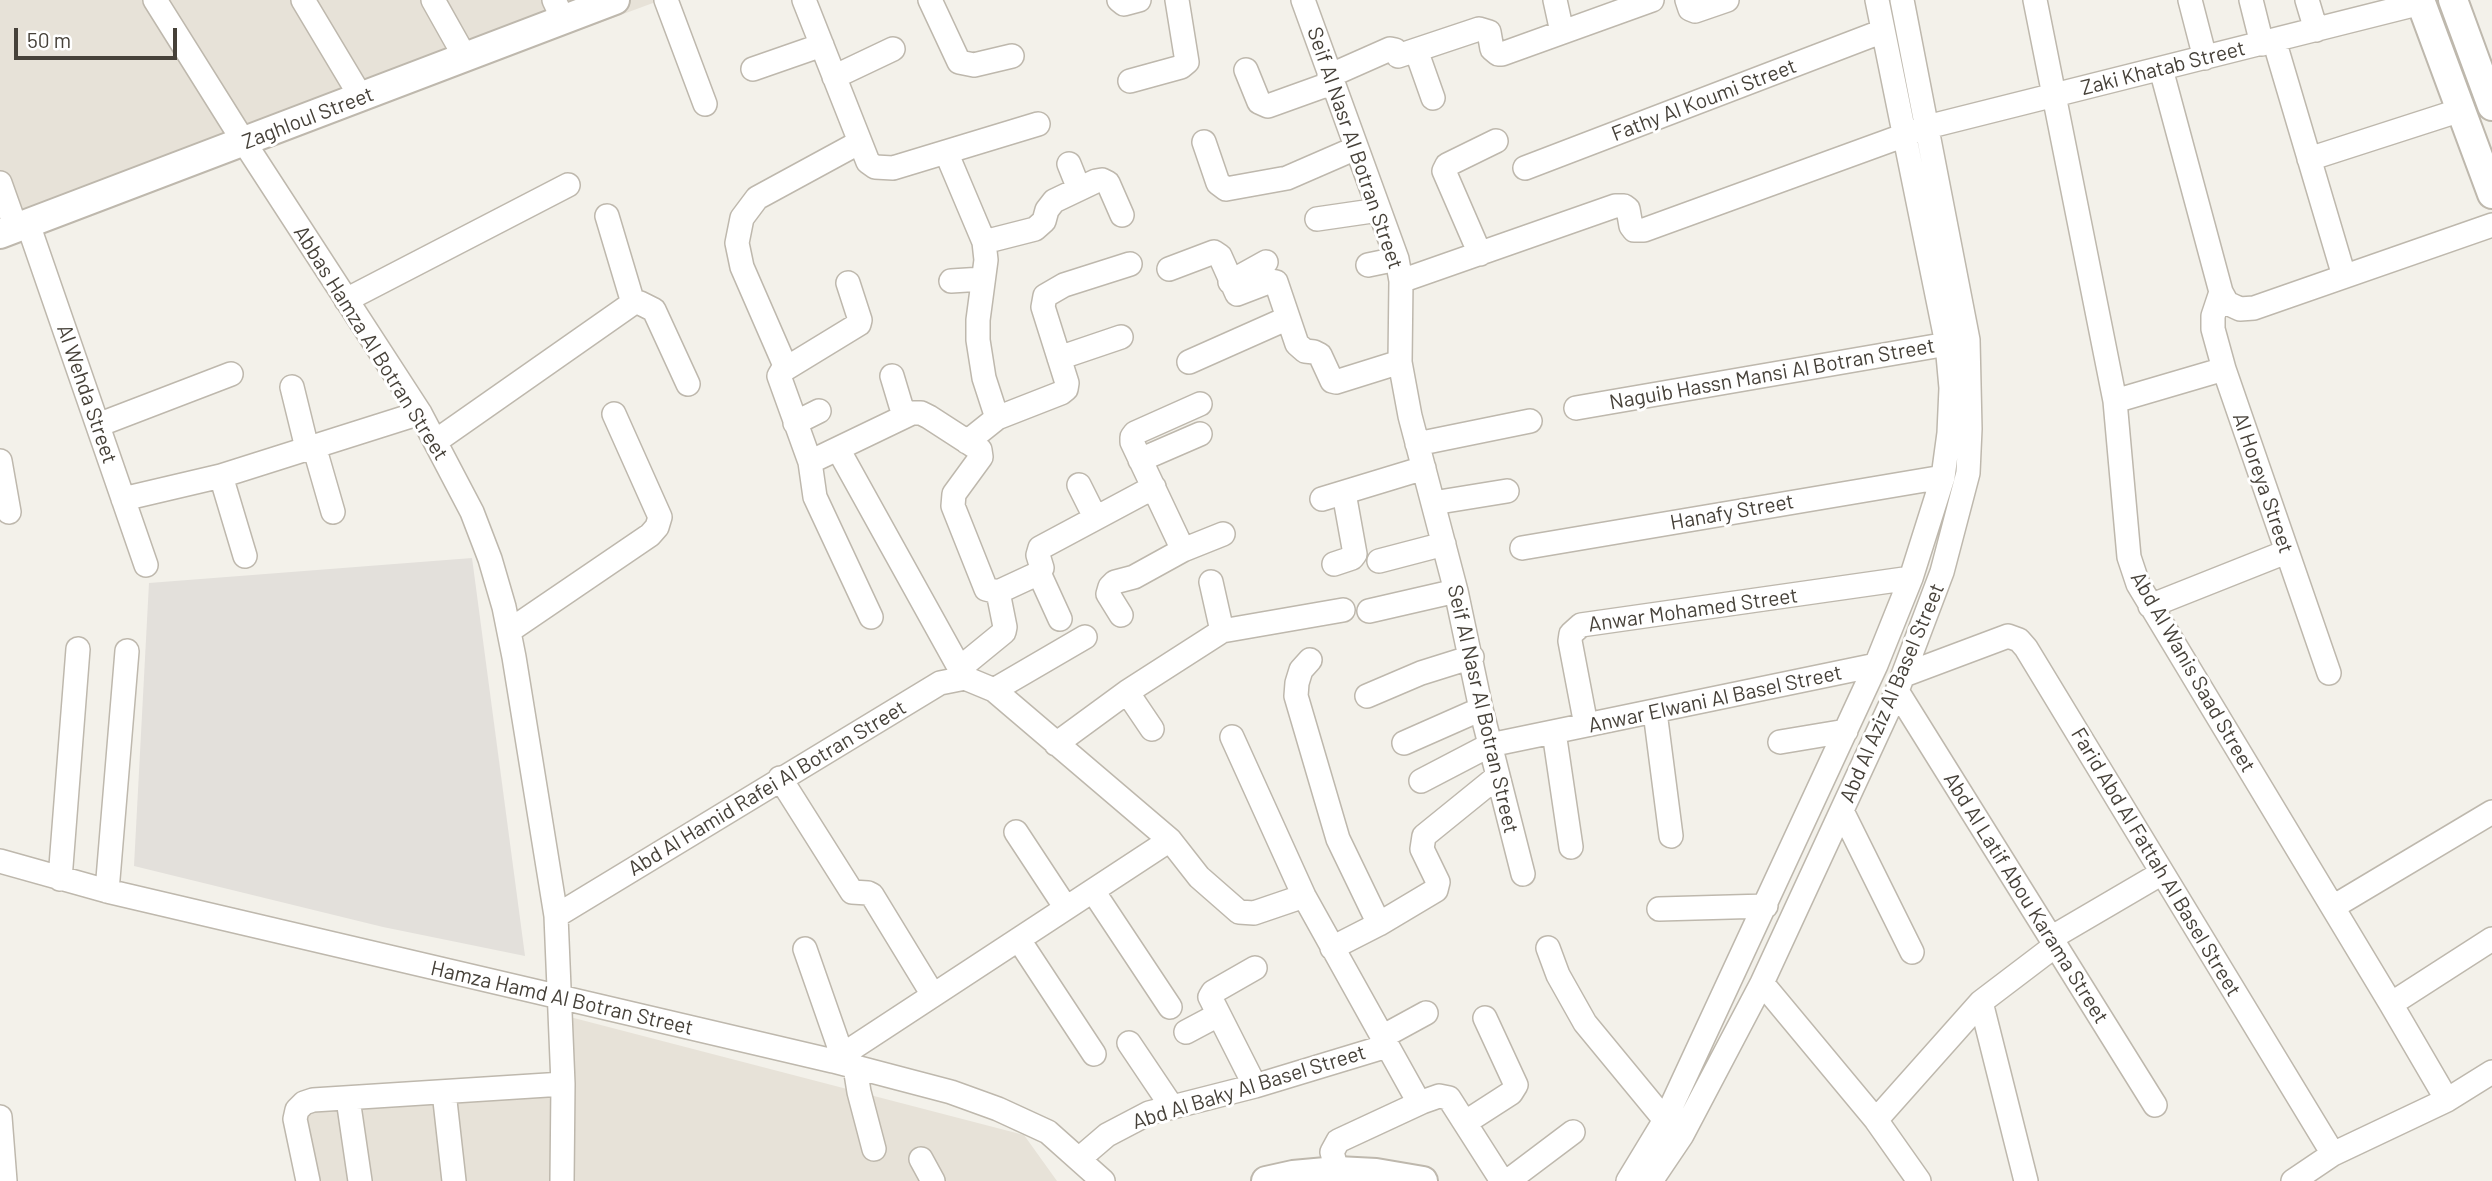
<!DOCTYPE html>
<html>
<head>
<meta charset="utf-8">
<style>
	body { margin:0 }
	#map { position:relative; width:2492px; height:1181px; overflow:hidden; background:#f3f1ea; font-family:Barlow,sans-serif }
	canvas { display:block }
	.scale { position:absolute; left:14px; top:28px; width:163px; height:32px; box-sizing:border-box; border:4px solid #464139; border-top:0; padding-left:9px; font-size:21px; line-height:24px; white-space:nowrap; color:#464139; -webkit-text-stroke:5px #fff; paint-order:stroke }
</style>
</head>
<body>
<div id="map">
<canvas width="2492" height="1181"></canvas>
<div class="scale">50 m</div>
</div>
<script>
const context = document.querySelector('canvas').getContext('2d');
context.lineJoin = 'round';
function fill(path, color) { context.fillStyle = color; context.fill(path, 'evenodd'); }
const shape = rows => new Path2D(rows.map(r => 'M' + r).join(''));
function stroke(path, color, width, dash) { context.strokeStyle = color; context.lineWidth = width; context.lineCap = dash ? 'butt' : 'round'; context.setLineDash(dash || []); context.stroke(path); }
function drawText(font, color, halo, rows, align = 'center') {
  context.font = font + ' Barlow,sans-serif'; context.lineWidth = 6; context.setLineDash([]); context.textBaseline = 'middle'; context.strokeStyle = halo; context.fillStyle = color; for (const [text, x, y, turn = 0] of rows) {
    context.save(); context.translate(x, y); context.rotate((+turn || 0) * Math.PI / 180); context.textAlign = isNaN(turn) ? turn : align; if (halo) context.strokeText(text, 0, 0); context.fillText(text, 0, 0); context.restore();
  }
}
fill(shape([
	[0,0,661,0,0,245],
	[570,1017,1024,1135,1057,1181,298,1181,296,1108,569,1084]
]), '#e7e2d8');
fill(shape([
	[472,558,525,956,383,927,134,866,149,583]
]), '#e3e0db');
const minor = shape([
	[155,0,244,142,420,413,472,512,490,559,504,607,514,657,556,916,563,1084,562,1181],
	[303,0,361,97],
	[433,0,465,57],
	[554,0,563,19],
	[666,0,705,104],
	[804,0,868,162,875,167,893,168,1038,124],
	[930,0,959,62,974,65,1012,56],
	[1119,0,1124,4,1139,0],
	[1303,0,1397,259,1401,281,1400,362,1410,416,1456,591,1481,709,1523,874],
	[1555,0,1562,32],
	[1687,0,1690,9,1695,11,1727,0],
	[2035,0,2115,401,2129,557,2138,584,2391,1004,2447,1100,2492,1072],
	[2190,0,2205,58],
	[2251,0,2262,44],
	[2307,0,2316,30],
	[2274,40,2344,276],
	[1416,50,1433,98],
	[753,69,822,45],
	[2161,69,2221,292,2227,303,2240,309,2254,308,2492,225],
	[1246,70,1259,102,1268,106,1332,83],
	[1329,76,1390,49,1395,50,1398,56,1479,29,1489,32,1492,49,1498,54,1502,54,1652,0],
	[834,77,893,49],
	[1130,81,1181,67,1187,62,1177,0],
	[1204,142,1218,183,1226,189,1287,178,1356,148],
	[946,152,984,242,986,260,978,320,978,340,984,378,997,418],
	[2309,159,2461,110],
	[1069,164,1079,189],
	[1525,168,1883,31],
	[0,183,16,228],
	[607,216,633,303],
	[1317,219,1379,210],
	[28,224,146,565],
	[984,242,1035,229,1044,221,1047,210,1054,201,1096,181,1102,180,1108,183,1122,215],
	[1480,254,1444,171,1447,165,1496,141],
	[1368,265,1397,259],
	[1169,269,1214,252,1220,256,1237,294,1271,281,1276,282,1297,344,1305,351,1314,352,1320,355,1332,381,1336,382,1400,362],
	[951,281,983,279],
	[1401,281,1615,206,1624,206,1628,209,1631,226,1634,230,1644,230,1927,127,2421,3],
	[1230,282,1266,262],
	[848,283,860,320,859,324,782,371,779,376,810,462,815,497,871,617],
	[2221,292,2213,316,2213,329,2224,369,2329,673],
	[346,300,568,185],
	[1059,358,1121,337],
	[1189,362,1288,318],
	[786,368,742,267,737,243,742,218,757,198,860,142],
	[892,376,904,416],
	[292,387,307,448],
	[2115,401,2224,369],
	[1576,408,1959,342],
	[795,423,819,411],
	[98,425,231,374],
	[436,441,633,303,640,303,654,310,688,384],
	[967,442,997,418,1061,393,1066,389,1067,383,1043,307,1045,296,1064,285,1130,264],
	[1417,444,1530,421],
	[314,446,333,512],
	[838,449,965,678],
	[1140,460,1200,434],
	[0,461,9,512],
	[810,462,912,413,921,413,929,417,980,450,981,457,954,494,953,506,986,589,998,592],
	[221,476,245,556],
	[1079,485,1095,517],
	[123,499,221,476,420,413],
	[1322,499,1424,468],
	[1433,503,1507,491],
	[1522,548,1943,477],
	[1183,550,1132,442,1132,437,1135,433,1200,404],
	[1379,561,1444,544],
	[1334,564,1352,558,1355,554,1344,493],
	[1039,573,1042,568,1038,555,1040,548,1154,487],
	[1039,573,1060,619],
	[998,592,1039,573],
	[2150,606,2286,552],
	[1369,611,1456,591],
	[1121,615,1108,594,1110,587,1115,582,1134,577,1183,550,1223,534],
	[509,631,650,535,657,527,660,517,614,414],
	[1222,631,1343,610],
	[1310,660,1301,670,1297,683,1296,696,1338,839,1379,924],
	[960,668,1004,632,1005,627,998,592],
	[1904,675,2008,636,2019,640,2026,648,2333,1154,2293,1181],
	[994,690,1085,637],
	[1897,691,2155,1105],
	[1127,692,1152,729],
	[1367,696,1421,673,1472,657],
	[1655,712,1671,836],
	[1586,725,1570,641,1571,634,1581,625,1911,578],
	[1554,732,1571,847],
	[1232,737,1304,896,1417,1099,1422,1102,1439,1096,1449,1098,1502,1181],
	[1780,742,1846,731],
	[1404,743,1481,709],
	[1056,744,1127,692,1222,631,1211,582],
	[780,778,852,892,868,893,872,895,933,995],
	[1421,781,1490,745,1876,665],
	[1842,811,1912,952],
	[1016,832,1066,908],
	[0,861,107,891,833,1061,951,1092,998,1109,1048,1132,1103,1181],
	[60,879,78,649],
	[107,891,127,651],
	[1093,891,1170,1007],
	[2333,907,2492,812],
	[1659,909,1766,906],
	[556,916,940,683,965,678,994,690,1170,840,1199,877,1239,912,1254,913,1304,896],
	[2051,938,2162,873],
	[1019,940,1094,1054],
	[1332,948,1379,924,1436,890,1438,882,1422,849,1424,836,1498,776],
	[1548,948,1558,975,1585,1023,1665,1120],
	[805,949,842,1055],
	[1762,983,1876,1120,1919,1181],
	[1981,1002,2026,1181],
	[2391,1004,2492,939],
	[1186,1032,1218,1015],
	[1382,1037,1426,1013],
	[1129,1043,1172,1107],
	[833,1061,1170,840],
	[855,1067,859,1092,874,1149],
	[1255,1086,1210,997,1213,992,1255,968],
	[444,1092,454,1181],
	[348,1099,360,1181],
	[0,1117,5,1181],
	[1876,1120,1981,1002,2056,945],
	[1466,1122,1511,1093,1516,1085,1485,1018],
	[2333,1154,2447,1100],
	[921,1159,933,1181],
	[1079,1159,1107,1135,1149,1113,1255,1086,1387,1046],
	[1337,1171,1332,1152,1338,1141,1422,1102],
	[308,1181,295,1119,297,1110,304,1103,313,1100,563,1084],
	[1508,1181,1573,1132],
	[1628,1181,1665,1120,1876,665,1911,578,1943,477,1949,433,1951,388,1947,344,1877,0],
	[1651,1181,1682,1135,1762,983,1897,691,1942,572,1968,473,1970,429,1968,340,1902,0]
]);
const tertiary = shape([
	[2420,0,2492,194],
	[2453,0,2492,106],
	[0,234,615,0],
	[1266,1181,1293,1175,1337,1171,1376,1173,1423,1181]
]);
stroke(minor, '#beb8ad', 26);
stroke(tertiary, '#beb8ad', 32);
stroke(minor, '#fff', 23);
stroke(tertiary, '#fff', 28);
drawText('21px', '#464139', '#fff', [
	["Zaki Khatab Street",2163,68,-14],
	["Fathy Al Koumi Street",1704,100,-21],
	["Zaghloul Street",308,118,-21],
	["Seif Al Nasr Al Botran Street",1355,148,71],
	["Abbas Hamza Al Botran Street",371,343,58],
	["Naguib Hassn Mansi Al Botran Street",1772,374,-10],
	["Al Wehda Street",87,394,71],
	["Al Horeya Street",2263,483,71],
	["Hanafy Street",1732,512,-10],
	["Anwar Mohamed Street",1693,610,-8],
	["Abd Al Wanis Saad Street",2193,672,60],
	["Abd Al Aziz Al Basel Street",1892,693,-67],
	["Anwar Elwani Al Basel Street",1715,699,-12],
	["Seif Al Nasr Al Botran Street",1483,709,77],
	["Abd Al Hamid Rafei Al Botran Street",767,788,-31],
	["Farid Abd Al Fattah Al Basel Street",2156,862,59],
	["Abd Al Latif Abou Karama Street",2026,898,58],
	["Hamza Hamd Al Botran Street",562,998,13],
	["Abd Al Baky Al Basel Street",1249,1087,-17]
]);
</script>
</body>
</html>
